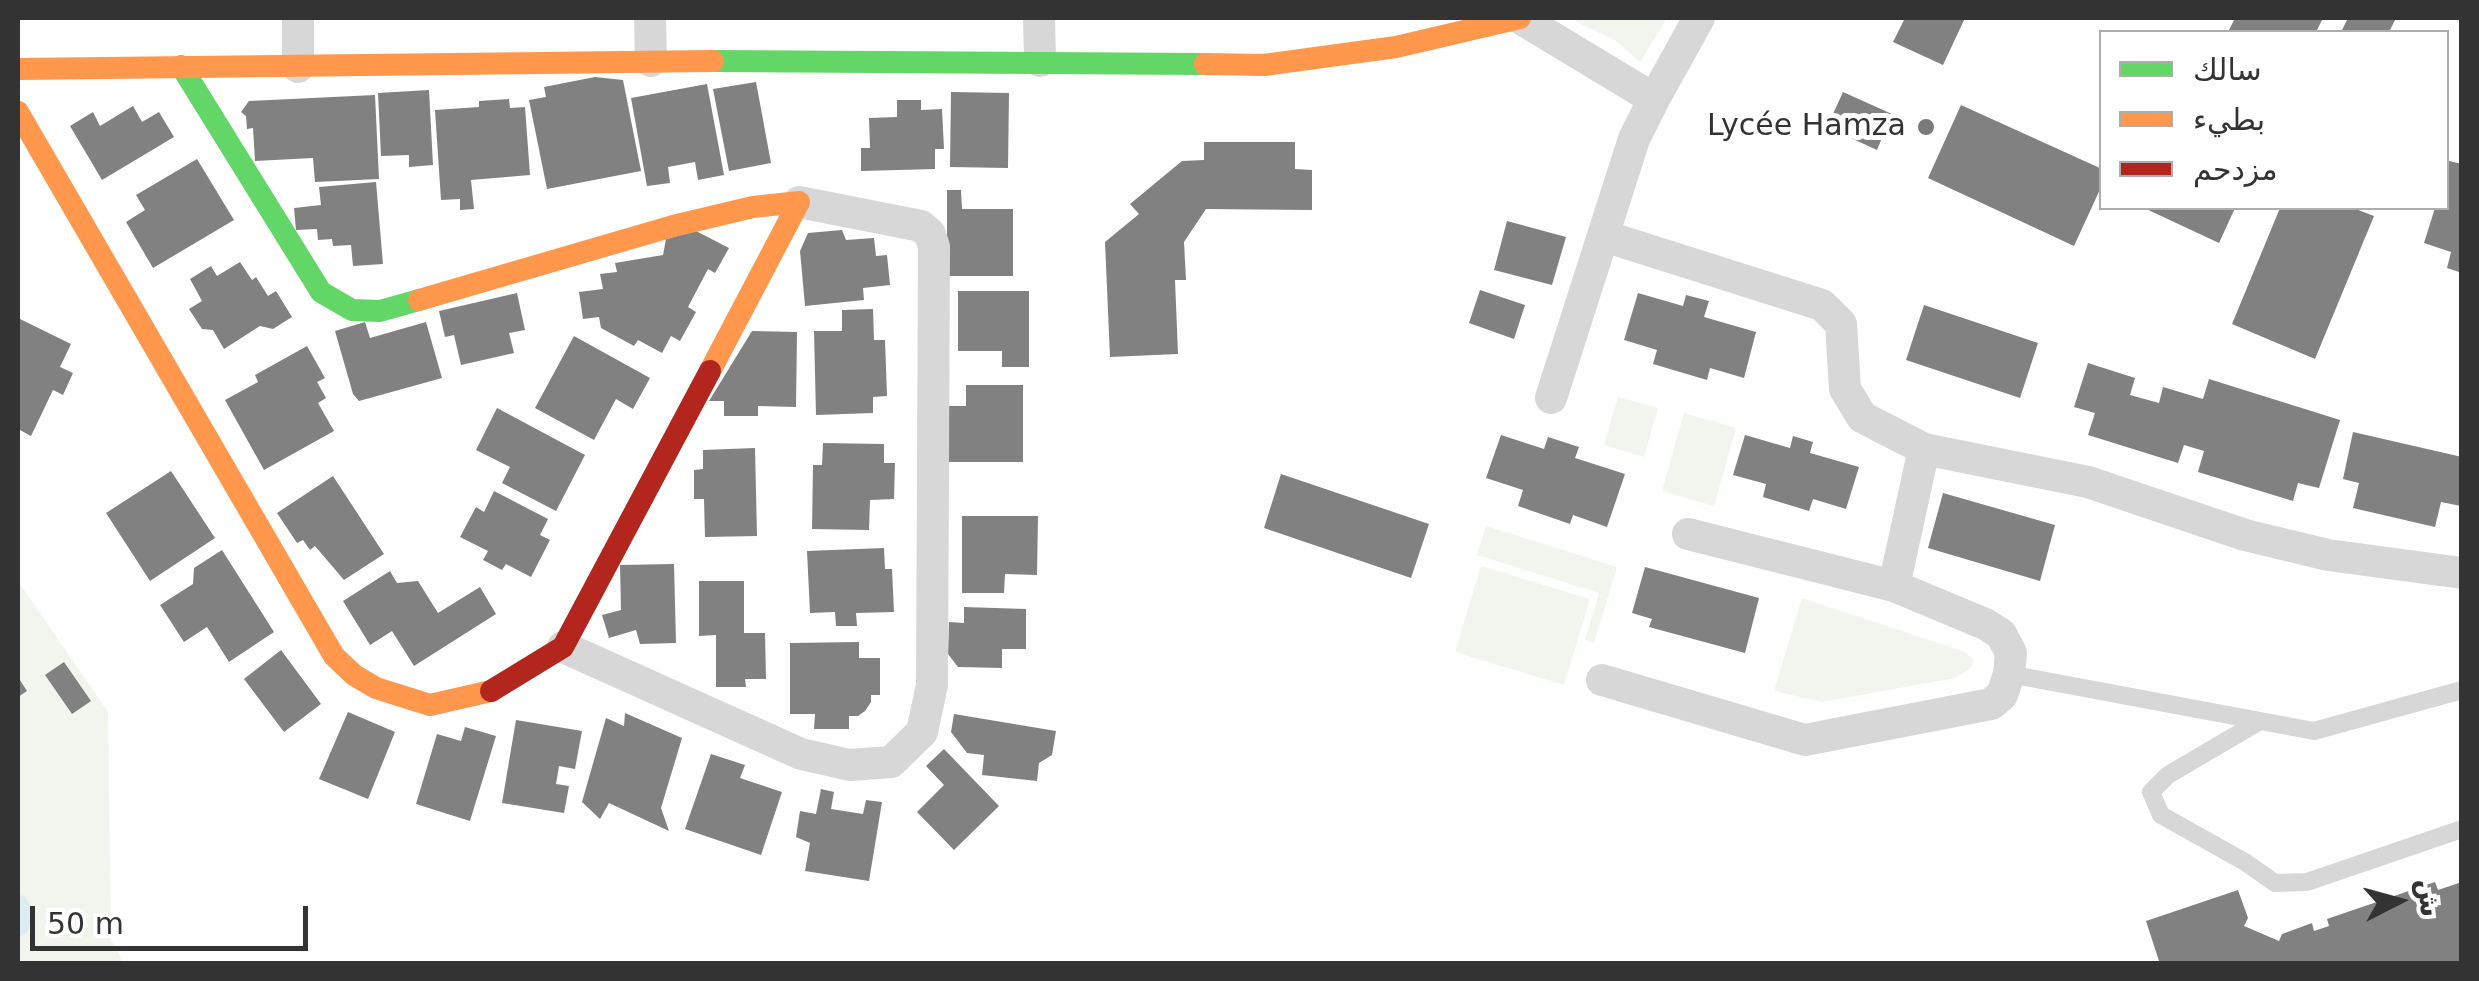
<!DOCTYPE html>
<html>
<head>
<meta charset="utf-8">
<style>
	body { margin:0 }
	#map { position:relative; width:2479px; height:981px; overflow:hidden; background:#fff; font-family:"DejaVu Sans","Noto Sans Arabic",sans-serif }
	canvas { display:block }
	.frame { position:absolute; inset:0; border:20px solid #333; pointer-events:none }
	.legend { position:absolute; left:2099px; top:30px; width:350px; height:180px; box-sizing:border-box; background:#fff; border:2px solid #adadad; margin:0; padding:12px 18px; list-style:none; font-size:30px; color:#333 }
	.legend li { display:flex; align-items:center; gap:20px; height:50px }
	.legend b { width:50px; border:2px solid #adadad }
	.north { position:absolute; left:2349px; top:851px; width:100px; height:100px; -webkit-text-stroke:8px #fff; paint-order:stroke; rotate:84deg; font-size:28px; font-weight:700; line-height:40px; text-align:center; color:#333 }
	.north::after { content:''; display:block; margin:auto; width:35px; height:45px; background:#333; clip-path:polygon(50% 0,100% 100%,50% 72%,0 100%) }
	.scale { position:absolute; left:30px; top:906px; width:278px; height:45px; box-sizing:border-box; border:5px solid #333; border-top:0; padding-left:12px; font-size:30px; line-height:35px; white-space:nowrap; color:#333; -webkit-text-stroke:8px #fff; paint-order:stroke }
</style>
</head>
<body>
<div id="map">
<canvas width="2479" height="981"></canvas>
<div class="frame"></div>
<ul class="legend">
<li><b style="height:12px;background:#63d668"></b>سالك</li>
<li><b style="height:12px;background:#ff974d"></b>بطيء</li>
<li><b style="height:12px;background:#b3261e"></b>مزدحم</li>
</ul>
<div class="north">ش</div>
<div class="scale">50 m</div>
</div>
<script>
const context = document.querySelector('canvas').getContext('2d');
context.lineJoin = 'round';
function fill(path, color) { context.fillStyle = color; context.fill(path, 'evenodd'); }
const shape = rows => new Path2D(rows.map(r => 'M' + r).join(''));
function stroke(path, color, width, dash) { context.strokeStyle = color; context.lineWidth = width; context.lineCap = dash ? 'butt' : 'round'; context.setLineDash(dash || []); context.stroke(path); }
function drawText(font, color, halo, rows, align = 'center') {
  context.font = font + ' "DejaVu Sans",sans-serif'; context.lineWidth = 10; context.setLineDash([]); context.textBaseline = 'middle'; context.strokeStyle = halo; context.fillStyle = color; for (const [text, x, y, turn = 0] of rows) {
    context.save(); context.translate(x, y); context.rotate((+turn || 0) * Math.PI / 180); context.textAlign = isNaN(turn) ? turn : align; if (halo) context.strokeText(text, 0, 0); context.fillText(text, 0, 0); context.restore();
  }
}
fill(shape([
	[1579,18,1667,18,1640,62,1616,41,1575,21],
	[1618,397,1658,408,1644,457,1604,445],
	[1684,413,1736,428,1714,506,1662,491],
	[1486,526,1617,567,1594,643,1585,640,1599,593,1477,555],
	[1481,566,1590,599,1564,685,1455,652],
	[18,581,108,712,111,940,124,963,18,963],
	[1802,598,1965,652,1974,660,1970,669,1955,678,1822,702,1774,691]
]), '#f1f5ed');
fill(shape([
	[18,895,25,896,34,912,27,933,18,938]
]), '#ddebf3');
fill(shape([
	[1905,18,1965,18,1943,65,1893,42],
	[2235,18,2323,18,2316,32,2228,32],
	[2348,18,2396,18,2389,32,2341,32],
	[595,77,623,80,641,171,547,189,529,100,546,97,544,87],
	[756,82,771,163,729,171,713,89],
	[707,84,724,175,698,180,695,162,668,167,670,183,647,186,631,98],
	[429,90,433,165,409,167,409,155,381,156,378,93],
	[951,92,1009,93,1008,168,950,167],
	[1843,92,1892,114,1877,150,1827,127],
	[375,95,379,179,315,182,313,158,255,161,253,128,247,129,246,116,241,112,249,101],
	[509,99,510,108,525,107,530,175,471,180,474,209,460,210,460,199,441,200,435,110,479,107,479,101],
	[897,100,921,100,921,110,942,109,944,149,935,149,935,169,861,171,861,148,870,148,869,118,897,117],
	[1961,105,2102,169,2102,185,2074,246,1928,178],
	[133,106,142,122,159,112,174,137,102,180,70,126,93,112,100,126],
	[1204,142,1295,142,1295,169,1312,170,1312,210,1206,209,1184,242,1186,280,1175,280,1178,354,1110,357,1105,242,1139,214,1130,204,1182,161,1204,160],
	[197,159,234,220,153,268,126,222,145,210,136,195],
	[2449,161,2462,164,2462,273,2447,268,2451,252,2424,243,2435,208,2446,208],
	[376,182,383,264,353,266,351,245,333,246,332,239,318,240,317,229,296,230,294,208,321,205,319,187],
	[947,190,961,190,962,209,1013,209,1013,276,947,276],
	[2144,208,2235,208,2219,243],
	[2280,208,2353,208,2374,216,2315,359,2232,324],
	[1507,221,1566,237,1552,285,1494,270],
	[842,230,846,240,874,238,876,256,887,255,890,285,863,288,864,300,805,306,800,251,808,233],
	[696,231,729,248,715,273,708,269,688,307,696,312,680,341,671,336,662,353,638,340,634,346,601,328,599,317,583,319,579,292,603,289,600,274,617,272,615,263,663,255,666,239],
	[240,262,252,280,256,277,268,296,276,291,292,317,273,329,260,326,224,349,213,330,202,329,189,309,202,301,190,279,211,266,217,276],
	[1480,290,1525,305,1514,339,1469,323],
	[958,291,1029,291,1029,367,1002,367,1002,351,958,351],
	[517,293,525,330,509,333,514,353,461,365,454,335,445,337,439,311],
	[1638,293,1683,306,1686,295,1709,301,1704,317,1756,332,1744,378,1710,368,1707,380,1653,364,1657,350,1624,340],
	[1924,305,2038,343,2020,398,1906,360],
	[873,309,874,340,885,340,887,396,873,397,873,413,816,415,814,331,842,331,842,310],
	[18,318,71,344,60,367,73,373,63,395,53,390,31,436,18,429],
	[365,322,370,338,426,322,442,378,359,401,353,394,335,331],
	[752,331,797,332,796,407,758,406,758,416,724,416,724,401,709,401],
	[574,336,650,378,633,409,616,399,594,440,535,408],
	[307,346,325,378,317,382,326,398,318,403,334,431,264,470,225,400,258,382,255,375],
	[2088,363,2135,378,2130,395,2159,403,2163,387,2203,399,2209,379,2340,420,2319,488,2298,483,2293,501,2198,472,2204,451,2184,445,2178,463,2088,435,2095,413,2074,407],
	[966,385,1023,385,1023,462,949,462,949,406,966,406],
	[497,408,585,455,556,511,502,483,510,467,476,450],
	[2353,432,2462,457,2461,506,2441,502,2435,527,2353,508,2359,483,2343,479],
	[1501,435,1544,449,1548,437,1579,447,1575,458,1625,474,1607,527,1573,515,1570,524,1518,506,1523,490,1486,478],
	[1745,435,1790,448,1793,436,1813,442,1810,453,1859,467,1846,509,1813,499,1809,511,1763,497,1766,484,1733,475],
	[823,443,884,444,884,463,895,463,894,499,870,500,869,530,812,529,813,465,822,465],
	[755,448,757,536,705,537,704,499,694,499,694,470,703,469,703,450],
	[171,471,215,538,150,581,106,513],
	[1281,474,1429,524,1411,578,1264,528],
	[333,476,384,554,344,580,315,546,310,550,303,540,297,543,277,513],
	[494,491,548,519,540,535,550,540,531,577,506,564,502,570,483,560,488,551,460,537,476,507,484,512],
	[1943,493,2055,525,2040,581,1928,548],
	[962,516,1038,516,1037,575,1005,574,1004,593,962,593],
	[884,548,885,569,892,569,894,612,856,613,857,626,836,626,835,612,810,613,807,551],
	[222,550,274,632,229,662,207,627,184,642,160,605,193,584,194,568],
	[674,564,676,643,640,644,636,630,609,638,602,615,621,610,620,565],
	[1645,567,1759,598,1745,653,1649,627,1652,619,1632,613],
	[390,571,397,583,418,581,438,613,480,587,496,614,414,666,392,631,370,645,343,601],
	[699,581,744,581,744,633,765,633,766,679,745,679,746,687,716,687,716,635,699,636],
	[964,607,1026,609,1026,649,1002,649,1002,668,958,667,948,654,949,622,964,623],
	[859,642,859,658,880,658,880,695,871,695,871,702,865,711,858,716,849,716,849,729,814,729,815,714,790,714,790,643],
	[281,650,321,704,284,732,244,679],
	[64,662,91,701,72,714,45,675],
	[18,677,27,691,18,697],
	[348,712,395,732,368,799,319,779],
	[625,713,682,738,661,808,669,831,609,803,600,819,582,802,606,718,624,726],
	[954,714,1056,731,1052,755,1039,763,1037,781,982,775,984,755,967,753,951,732],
	[516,720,582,731,575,769,559,766,556,784,569,786,564,813,502,803],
	[465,727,496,736,470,821,416,804,437,734,461,741],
	[944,749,999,806,954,850,917,812,944,785,926,766],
	[711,754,745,765,740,778,782,792,761,855,685,829],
	[821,789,834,792,831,809,863,814,866,800,882,802,869,881,805,871,810,843,796,837,800,811,816,814],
	[2435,882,2438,890,2462,882,2462,964,2160,964,2146,921,2238,890,2248,918,2244,926,2279,941,2282,934,2312,923,2314,931,2329,926,2327,919]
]), '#818181');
stroke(shape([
	[2009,674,2314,731,2462,690],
	[2260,721,2168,775,2151,792,2161,815,2245,862,2275,883,2307,882,2462,829]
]), '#d7d7d7', 18);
stroke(shape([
	[298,18,298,67],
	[650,18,651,61],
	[1039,18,1040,61],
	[1520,18,1654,99,1634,139,1551,398],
	[1654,99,1699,18],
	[1604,236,1822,305,1841,324,1845,389,1862,417,1924,449,2088,482,2245,535,2328,555,2462,573],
	[1894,586,1924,449],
	[563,647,801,754,850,765,891,762,922,732,932,685,934,247,930,234,921,226,799,202],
	[1602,680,1805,740,1991,704,2002,695,2009,674,2011,653,2001,634,1985,624,1894,586,1688,534]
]), '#d7d7d7', 32);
stroke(shape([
	[713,61,1205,64],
	[181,66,321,292,352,310,380,311,419,300]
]), '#63d668', 22);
stroke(shape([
	[1205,64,1264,65,1396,47,1520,18],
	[18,69,713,61],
	[18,112,334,656,354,675,376,688,430,705,491,691],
	[419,300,673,226,753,207,799,202,710,371]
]), '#ff974d', 22);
stroke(shape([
	[491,691,563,647,710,371]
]), '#b3261e', 22);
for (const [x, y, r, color] of [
	[1926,127,10,"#7a7a7a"]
]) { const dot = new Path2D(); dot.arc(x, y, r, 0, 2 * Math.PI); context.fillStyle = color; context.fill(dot); stroke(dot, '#fff', 4); }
drawText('30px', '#333', '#fff', [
	["Lycée Hamza",1906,127]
], 'right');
</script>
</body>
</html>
